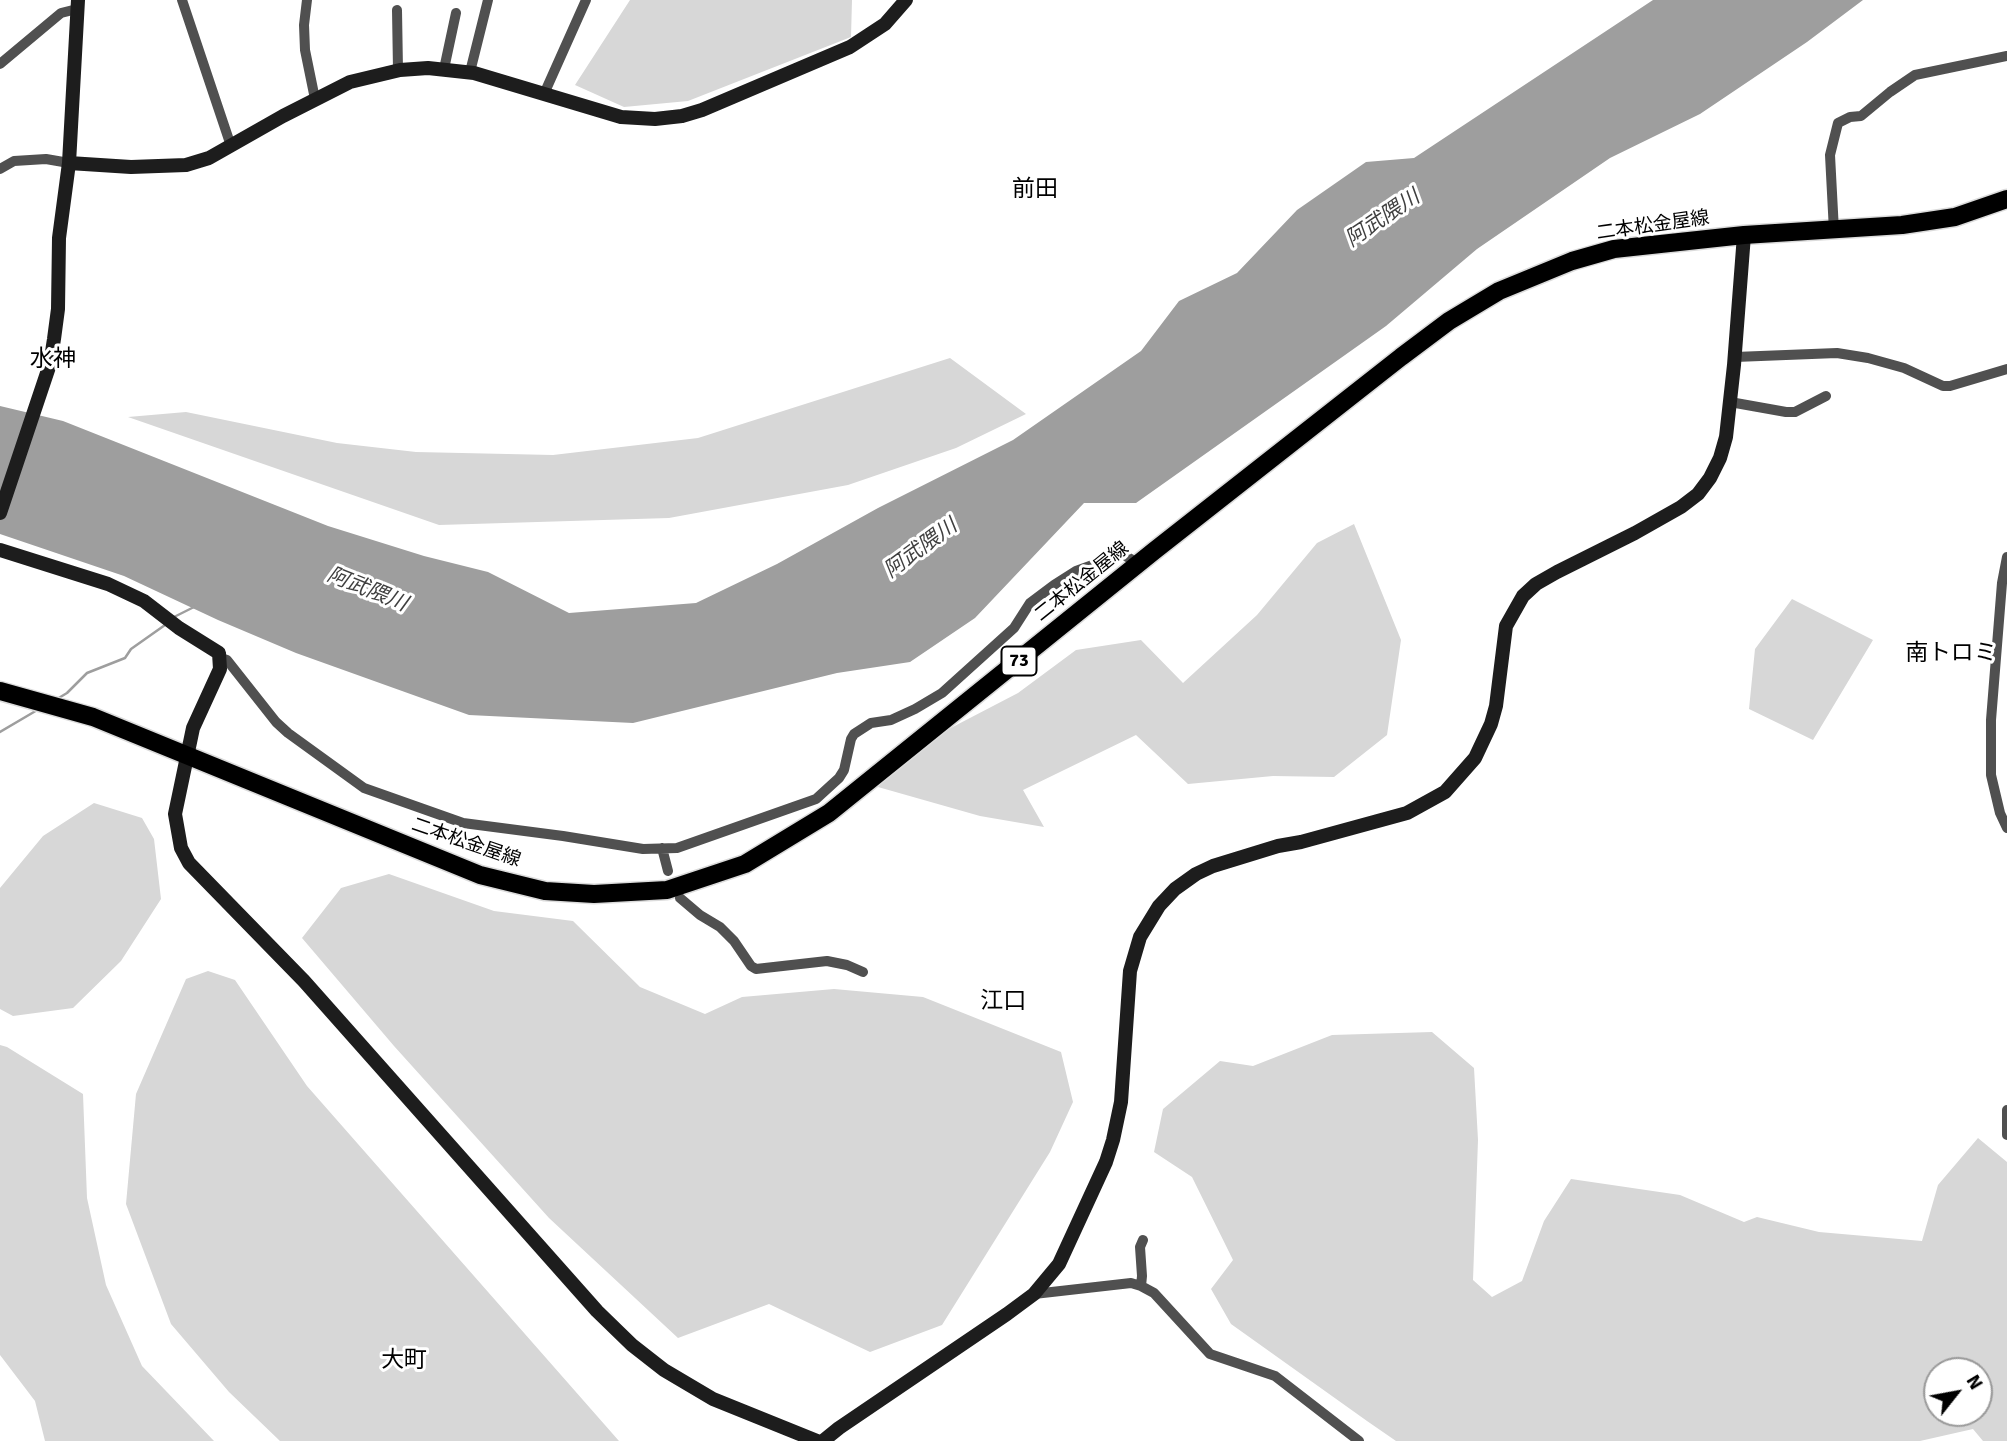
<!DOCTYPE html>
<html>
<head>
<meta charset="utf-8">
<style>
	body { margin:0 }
	#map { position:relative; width:2007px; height:1441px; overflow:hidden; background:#fff; font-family:Signika,sans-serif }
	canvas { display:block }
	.north { position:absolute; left:1923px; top:1357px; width:70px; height:70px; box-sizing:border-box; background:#fff; border:2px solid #999; border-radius:50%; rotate:59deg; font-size:19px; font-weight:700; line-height:28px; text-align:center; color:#000 }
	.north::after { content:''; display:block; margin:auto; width:24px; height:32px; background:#000; clip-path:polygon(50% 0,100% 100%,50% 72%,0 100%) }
</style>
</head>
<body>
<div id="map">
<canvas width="2007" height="1441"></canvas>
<div class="north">N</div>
</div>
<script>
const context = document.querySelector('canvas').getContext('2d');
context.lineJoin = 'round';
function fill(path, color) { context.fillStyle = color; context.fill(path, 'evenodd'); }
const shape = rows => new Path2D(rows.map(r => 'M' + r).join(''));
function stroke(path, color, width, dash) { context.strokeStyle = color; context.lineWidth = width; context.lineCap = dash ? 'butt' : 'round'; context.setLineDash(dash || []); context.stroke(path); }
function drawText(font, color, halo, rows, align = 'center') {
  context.font = font + ' Signika,"Noto Sans JP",sans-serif'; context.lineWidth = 6; context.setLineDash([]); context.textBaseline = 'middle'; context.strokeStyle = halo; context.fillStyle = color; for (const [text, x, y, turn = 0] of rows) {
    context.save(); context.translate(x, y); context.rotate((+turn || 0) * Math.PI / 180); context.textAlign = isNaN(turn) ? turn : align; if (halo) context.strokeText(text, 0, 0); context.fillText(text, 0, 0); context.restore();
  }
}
fill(shape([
	[630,0,852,0,851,37,688,101,624,107,575,85],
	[950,358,1026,414,956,448,848,485,669,518,439,525,128,417,186,412,337,443,416,452,553,455,698,438],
	[1354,524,1401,640,1387,735,1334,777,1273,776,1188,784,1136,735,1023,790,1044,827,980,816,878,787,895,757,1018,693,1076,650,1141,640,1183,683,1257,615,1317,543],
	[1792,599,1873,640,1813,740,1749,709,1755,649],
	[94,803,142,818,154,839,161,899,121,961,73,1008,13,1016,0,1009,0,888,43,836],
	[389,874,494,911,573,921,640,987,705,1014,742,997,834,989,923,997,1061,1052,1073,1102,1050,1152,942,1325,870,1352,769,1304,678,1338,549,1218,394,1046,302,938,341,888],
	[208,971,235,980,307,1086,619,1441,280,1441,229,1392,171,1324,126,1204,136,1094,186,979],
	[1432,1032,1474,1068,1478,1140,1473,1280,1492,1297,1522,1281,1544,1221,1571,1179,1680,1195,1744,1222,1757,1217,1819,1232,1922,1241,1938,1185,1978,1138,2007,1162,2007,1441,1983,1441,1973,1429,1920,1441,1396,1441,1367,1421,1231,1324,1211,1289,1233,1260,1192,1177,1154,1152,1163,1109,1220,1061,1253,1066,1332,1035],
	[1937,1371,1979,1371,1979,1413,1937,1413],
	[0,1045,7,1047,83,1094,87,1198,106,1285,142,1366,214,1441,45,1441,35,1401,0,1355]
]), '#d7d7d7');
fill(shape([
	[1653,0,1863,0,1807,42,1700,114,1610,158,1477,249,1386,326,1136,503,1084,503,975,618,910,662,837,673,633,723,469,715,296,653,218,620,124,576,0,534,0,406,63,421,328,526,424,556,488,572,569,613,696,603,777,564,878,508,1013,440,1141,351,1179,301,1237,273,1297,210,1366,162,1414,158]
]), '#9e9e9e');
stroke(shape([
	[172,618,194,607],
	[57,699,67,693,87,673,125,658,131,649,165,625],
	[0,732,39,709]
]), '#9e9e9e', 2.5);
const primary = shape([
	[0,691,93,717,480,875,545,891,594,894,667,890,745,864,829,813,1154,551,1401,357,1449,321,1499,291,1572,261,1614,249,1744,235,1902,225,1955,217,2007,199]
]);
stroke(primary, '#dbdbdb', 21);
stroke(shape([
	[182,0,231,146],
	[307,0,304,25,305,50,315,99],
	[397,10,398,70],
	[0,64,61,13,77,9],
	[444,69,456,13],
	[470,72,488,0],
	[544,94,586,0],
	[0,169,14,161,46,159,69,163],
	[1834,231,1830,155,1838,123,1850,117,1861,116,1890,92,1915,75,2007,56],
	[1735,357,1837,353,1868,358,1904,368,1943,386,1950,386,2007,369],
	[1730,402,1786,412,1795,412,1826,396],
	[2007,557,2002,583,1991,720,1991,775,2000,813,2007,828],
	[221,658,227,660,276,722,288,733,364,788,463,823,563,836,643,849,677,848,816,799,839,778,844,770,851,739,854,734,871,723,891,720,915,709,942,693,1014,628,1030,603,1054,585,1076,571,1123,554,1138,564],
	[662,848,668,871],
	[680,898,700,915,720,927,734,941,751,966,756,969,827,961,847,965,863,972],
	[2007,1110,2007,1135],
	[1141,1286,1142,1276,1140,1247,1143,1240],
	[1034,1294,1131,1283,1141,1286,1154,1293,1210,1354,1275,1376,1359,1441]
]), '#505050', 10);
stroke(shape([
	[69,163,131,167,186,165,209,158,283,116,350,82,400,70,428,68,474,73,621,117,655,119,682,116,702,110,850,47,885,24,906,0],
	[0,513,50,364,54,339,58,309,59,238,69,163,78,0],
	[0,550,108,584,144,601,179,628,219,653,220,669,193,728,175,814,181,848,189,863,304,981,597,1311,632,1345,664,1370,713,1399,817,1441],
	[823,1441,839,1428,1007,1314,1034,1294,1059,1264,1106,1162,1113,1140,1121,1102,1130,971,1140,937,1159,906,1175,889,1196,874,1213,866,1278,846,1301,842,1407,813,1445,792,1475,758,1491,724,1496,706,1506,626,1523,596,1536,584,1557,572,1635,533,1681,507,1698,494,1710,478,1720,458,1726,437,1734,365,1744,235]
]), '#1d1d1d', 14);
stroke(primary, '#000', 18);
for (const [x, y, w] of [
	[1019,661,35]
]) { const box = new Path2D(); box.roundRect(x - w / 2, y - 14.5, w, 29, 5); context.fillStyle = '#fff'; context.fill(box); stroke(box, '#000', 2); }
drawText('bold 18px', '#000', null, [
	["73",1019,661]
]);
drawText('19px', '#000', '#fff', [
	["二本松金屋線",1653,226,-8],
	["二本松金屋線",1082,582,-39],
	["二本松金屋線",466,843,19]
]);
drawText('italic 21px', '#3f3f3f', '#fff', [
	["阿武隈川",1383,219,-34],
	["阿武隈川",921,549,-36],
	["阿武隈川",367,590,22]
]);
drawText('23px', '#000', '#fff', [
	["前田",1035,190],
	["水神",53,360],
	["南トロミ",1951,654],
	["江口",1003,1002],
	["大町",404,1361]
]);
</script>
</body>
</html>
